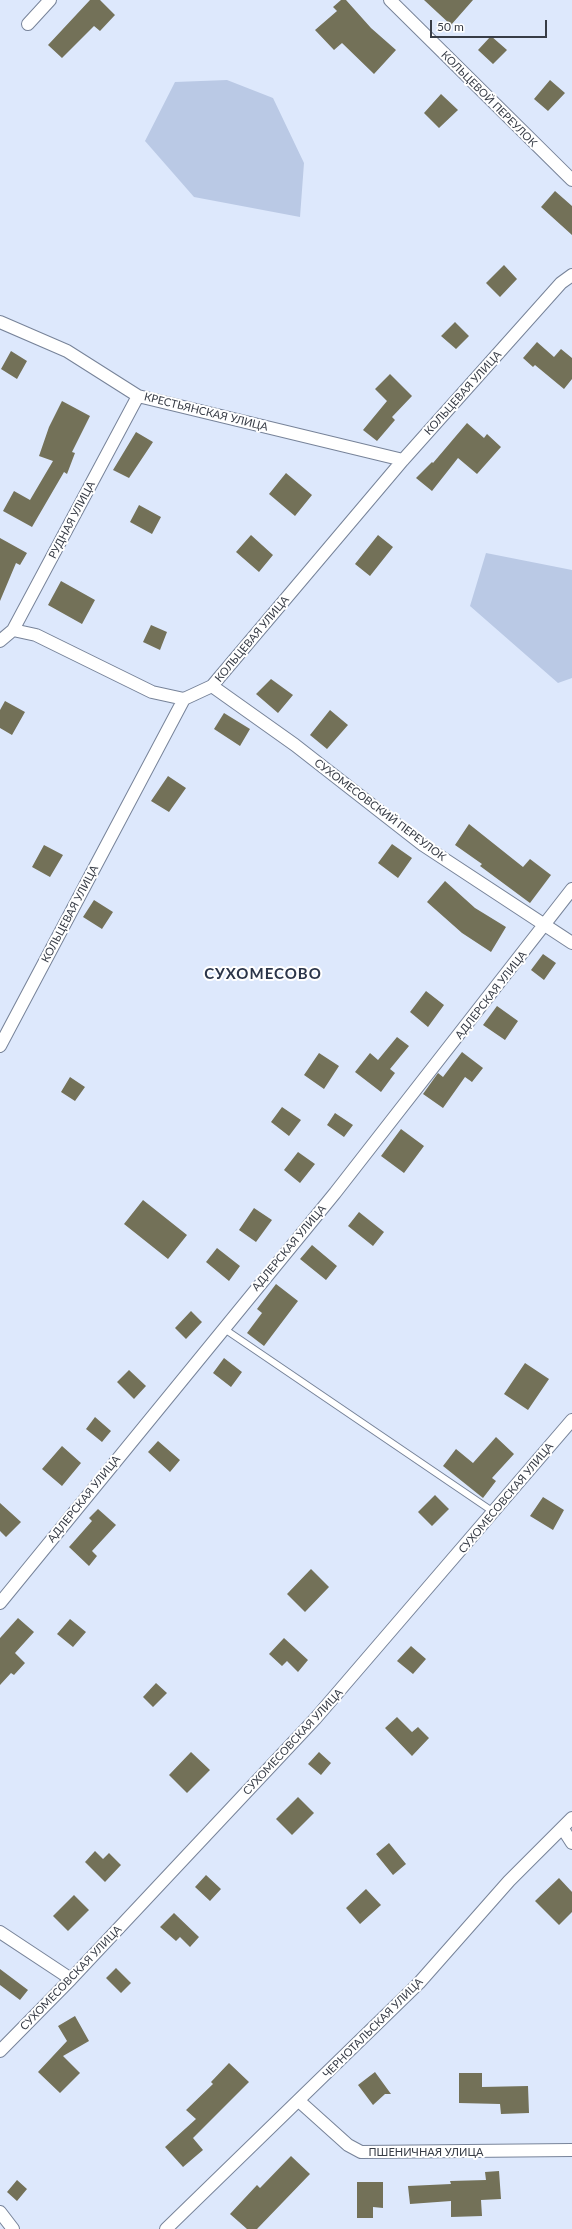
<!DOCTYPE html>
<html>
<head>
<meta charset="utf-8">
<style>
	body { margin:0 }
	#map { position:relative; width:572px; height:2229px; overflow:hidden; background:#dde8fc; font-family:Lato,sans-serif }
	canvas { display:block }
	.scale { position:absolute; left:430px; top:20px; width:117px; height:18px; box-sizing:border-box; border:2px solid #373c46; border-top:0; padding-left:5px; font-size:12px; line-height:14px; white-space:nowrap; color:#373c46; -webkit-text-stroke:3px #fff; paint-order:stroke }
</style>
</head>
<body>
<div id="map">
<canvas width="572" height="2229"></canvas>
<div class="scale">50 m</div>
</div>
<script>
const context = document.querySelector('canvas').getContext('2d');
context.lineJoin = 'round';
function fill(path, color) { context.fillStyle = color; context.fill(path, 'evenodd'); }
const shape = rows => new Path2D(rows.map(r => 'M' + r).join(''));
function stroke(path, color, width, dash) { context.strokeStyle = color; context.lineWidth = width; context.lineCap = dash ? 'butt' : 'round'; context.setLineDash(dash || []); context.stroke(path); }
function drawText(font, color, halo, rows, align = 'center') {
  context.font = font + ' Lato,sans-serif'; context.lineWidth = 4; context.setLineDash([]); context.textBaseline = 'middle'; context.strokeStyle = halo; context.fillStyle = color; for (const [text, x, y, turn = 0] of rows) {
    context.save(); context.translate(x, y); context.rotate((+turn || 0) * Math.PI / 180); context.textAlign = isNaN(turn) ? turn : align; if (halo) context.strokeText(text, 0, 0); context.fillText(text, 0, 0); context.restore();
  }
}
fill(shape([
	[227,80,273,98,304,163,300,217,194,197,145,141,175,82],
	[486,553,572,570,572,678,558,683,470,606]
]), '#bac9e5');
fill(shape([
	[90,0,100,0,115,15,100,31,94,26,62,58,48,45],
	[341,0,346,0,371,28,396,50,374,74,342,43,334,50,315,30,337,11,333,7],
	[424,0,473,0,451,25],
	[491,36,507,50,493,64,478,50],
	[550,80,565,93,548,111,534,99],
	[441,94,458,110,439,128,424,113],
	[555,191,572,206,572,235,541,207],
	[504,265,517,279,500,297,486,283],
	[455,322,469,336,456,349,441,336],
	[537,342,554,357,561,349,572,358,572,379,564,389,535,365,533,367,523,358],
	[11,351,27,361,17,379,1,369],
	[390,374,412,396,392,417,395,420,377,441,363,430,387,401,375,389],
	[62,401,90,416,72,452,75,453,67,474,64,472,32,527,3,511,14,491,30,500,53,461,39,456,49,427],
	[467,423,484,438,487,434,501,447,477,474,458,458,432,491,416,478,432,462,433,463],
	[136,432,153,442,129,478,113,470],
	[286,473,312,495,295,516,269,494],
	[139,505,161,517,152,534,130,522],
	[251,535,273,555,259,572,236,552],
	[378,535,393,547,370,576,355,564],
	[0,538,27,553,20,565,16,563,0,601],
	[61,581,95,600,82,624,48,605],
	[151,625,167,632,160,650,143,642],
	[271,679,293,695,278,713,256,694],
	[5,701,25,712,12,735,0,728,0,710],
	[330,710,348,725,327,749,310,735],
	[224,713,250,729,240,746,214,729],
	[168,776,186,788,169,812,151,801],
	[469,824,523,867,530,859,551,875,530,903,480,866,482,864,455,845],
	[392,844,412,858,398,878,378,863],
	[44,845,63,855,50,877,32,867],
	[445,881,475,908,506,927,491,952,462,933,427,902],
	[94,900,113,912,102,929,83,917],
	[543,954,556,963,544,980,531,970],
	[426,991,444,1005,428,1027,410,1012],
	[497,1006,518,1021,505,1040,483,1025],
	[397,1037,409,1046,390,1069,395,1073,381,1092,355,1072,370,1053,378,1060],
	[462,1052,483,1068,472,1082,465,1077,443,1108,423,1094,438,1073,443,1077],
	[319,1053,339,1066,324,1089,304,1075],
	[70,1077,85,1087,75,1101,61,1092],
	[282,1107,301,1120,289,1136,271,1122],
	[335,1113,353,1125,344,1137,327,1125],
	[401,1129,424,1146,404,1173,381,1156],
	[298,1152,315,1164,300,1183,284,1170],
	[143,1200,187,1235,168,1259,124,1224],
	[254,1208,272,1220,256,1242,239,1230],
	[359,1212,384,1232,373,1246,348,1226],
	[312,1245,337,1266,326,1280,300,1259],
	[217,1248,240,1266,229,1281,206,1262],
	[276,1284,298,1301,264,1346,247,1333,262,1313,257,1309],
	[191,1311,202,1322,186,1339,175,1328],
	[224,1358,242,1372,231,1387,213,1373],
	[525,1363,549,1379,528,1410,504,1394],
	[129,1370,146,1386,134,1399,117,1382],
	[95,1417,111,1431,102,1442,86,1429],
	[496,1437,514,1454,492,1478,496,1481,483,1498,443,1466,456,1449,473,1463],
	[158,1441,180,1460,170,1472,148,1452],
	[62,1446,81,1463,62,1486,42,1469],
	[435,1495,449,1509,432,1526,418,1512],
	[543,1497,564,1510,553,1530,530,1516],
	[0,1503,21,1522,6,1537,0,1531],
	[98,1509,116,1525,92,1551,97,1556,89,1566,69,1547,92,1521,89,1518],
	[311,1569,329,1587,305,1612,287,1594],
	[18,1618,34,1632,15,1653,25,1663,14,1675,11,1673,0,1685,0,1638],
	[70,1619,86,1632,73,1647,57,1634],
	[284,1638,308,1660,298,1672,287,1661,282,1666,269,1654],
	[411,1646,426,1659,413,1674,397,1661],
	[156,1683,167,1693,153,1707,143,1697],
	[397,1717,412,1732,418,1727,429,1738,412,1756,385,1728],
	[191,1752,210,1770,187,1793,169,1775],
	[319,1752,331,1763,321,1775,308,1764],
	[298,1797,314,1813,292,1835,276,1819],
	[389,1843,406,1864,393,1875,376,1854],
	[95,1851,103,1859,109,1853,121,1865,105,1882,85,1862],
	[206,1875,221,1889,210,1901,195,1887],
	[559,1878,572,1892,572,1912,559,1925,535,1901],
	[366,1889,381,1905,360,1924,346,1908],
	[74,1895,89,1910,68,1931,53,1916],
	[174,1913,199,1937,190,1947,180,1937,176,1941,160,1927],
	[116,1968,131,1983,121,1993,106,1978],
	[0,1969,28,1990,20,2000,0,1985],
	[75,2016,89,2041,63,2056,80,2073,60,2093,38,2072,67,2041,58,2026],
	[229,2063,249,2082,193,2138,203,2150,183,2167,165,2147,196,2119,186,2110,213,2084,211,2082],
	[375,2072,391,2094,385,2094,373,2105,358,2085],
	[459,2073,482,2073,482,2087,528,2086,529,2113,501,2114,500,2104,459,2103],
	[291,2156,310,2174,257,2229,247,2229,230,2214,257,2185,260,2188],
	[499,2171,501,2199,481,2200,482,2216,451,2217,451,2201,410,2204,408,2186,451,2184,450,2181,486,2180,485,2172],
	[17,2180,27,2189,17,2201,7,2192],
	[357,2182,383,2182,383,2208,373,2207,373,2218,357,2218]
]), '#737158');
const lane = shape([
	[223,1328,495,1513]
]);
const street = shape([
	[390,0,572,180],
	[28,24,50,0],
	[0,322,67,351,138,396,403,460],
	[13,630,36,635,152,692,184,699],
	[0,641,13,630,138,396],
	[212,686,295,745,423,845,572,943],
	[0,1046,184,699,212,686,403,460,561,283,572,275],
	[0,1603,335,1193,572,889],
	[563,1829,572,1843],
	[0,1932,71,1979],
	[0,2051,71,1979,315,1719,572,1420],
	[299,2101,348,2145,361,2152,572,2150],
	[0,2212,13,2229],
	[166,2229,419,1983,509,1881,572,1818]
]);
stroke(lane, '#778399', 8);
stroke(street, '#778399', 14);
stroke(lane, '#fff', 6);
stroke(street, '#fff', 12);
drawText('11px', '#373c46', '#fff', [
	["КОЛЬЦЕВОЙ ПЕРЕУЛОК",489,99,45],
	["КОЛЬЦЕВАЯ УЛИЦА",463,393,-48],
	["КРЕСТЬЯНСКАЯ УЛИЦА",206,412,14],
	["РУДНАЯ УЛИЦА",72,520,-62],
	["КОЛЬЦЕВАЯ УЛИЦА",252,639,-50],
	["СУХОМЕСОВСКИЙ ПЕРЕУЛОК",380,810,37],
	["КОЛЬЦЕВАЯ УЛИЦА",70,914,-62],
	["АДЛЕРСКАЯ УЛИЦА",491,995,-52],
	["АДЛЕРСКАЯ УЛИЦА",289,1248,-50],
	["СУХОМЕСОВСКАЯ УЛИЦА",506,1498,-50],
	["АДЛЕРСКАЯ УЛИЦА",84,1499,-51],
	["СУХОМЕСОВСКАЯ УЛИЦА",293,1742,-47],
	["СУХОМЕСОВСКАЯ УЛИЦА",71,1978,-46],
	["ЧЕРНОТАЛЬСКАЯ УЛИЦА",373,2028,-45],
	["ПШЕНИЧНАЯ УЛИЦА",426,2152]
]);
context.letterSpacing = '1px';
drawText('bold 15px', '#2b3549', '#fff', [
	["СУХОМЕСОВО",263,974]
]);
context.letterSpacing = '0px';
</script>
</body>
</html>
